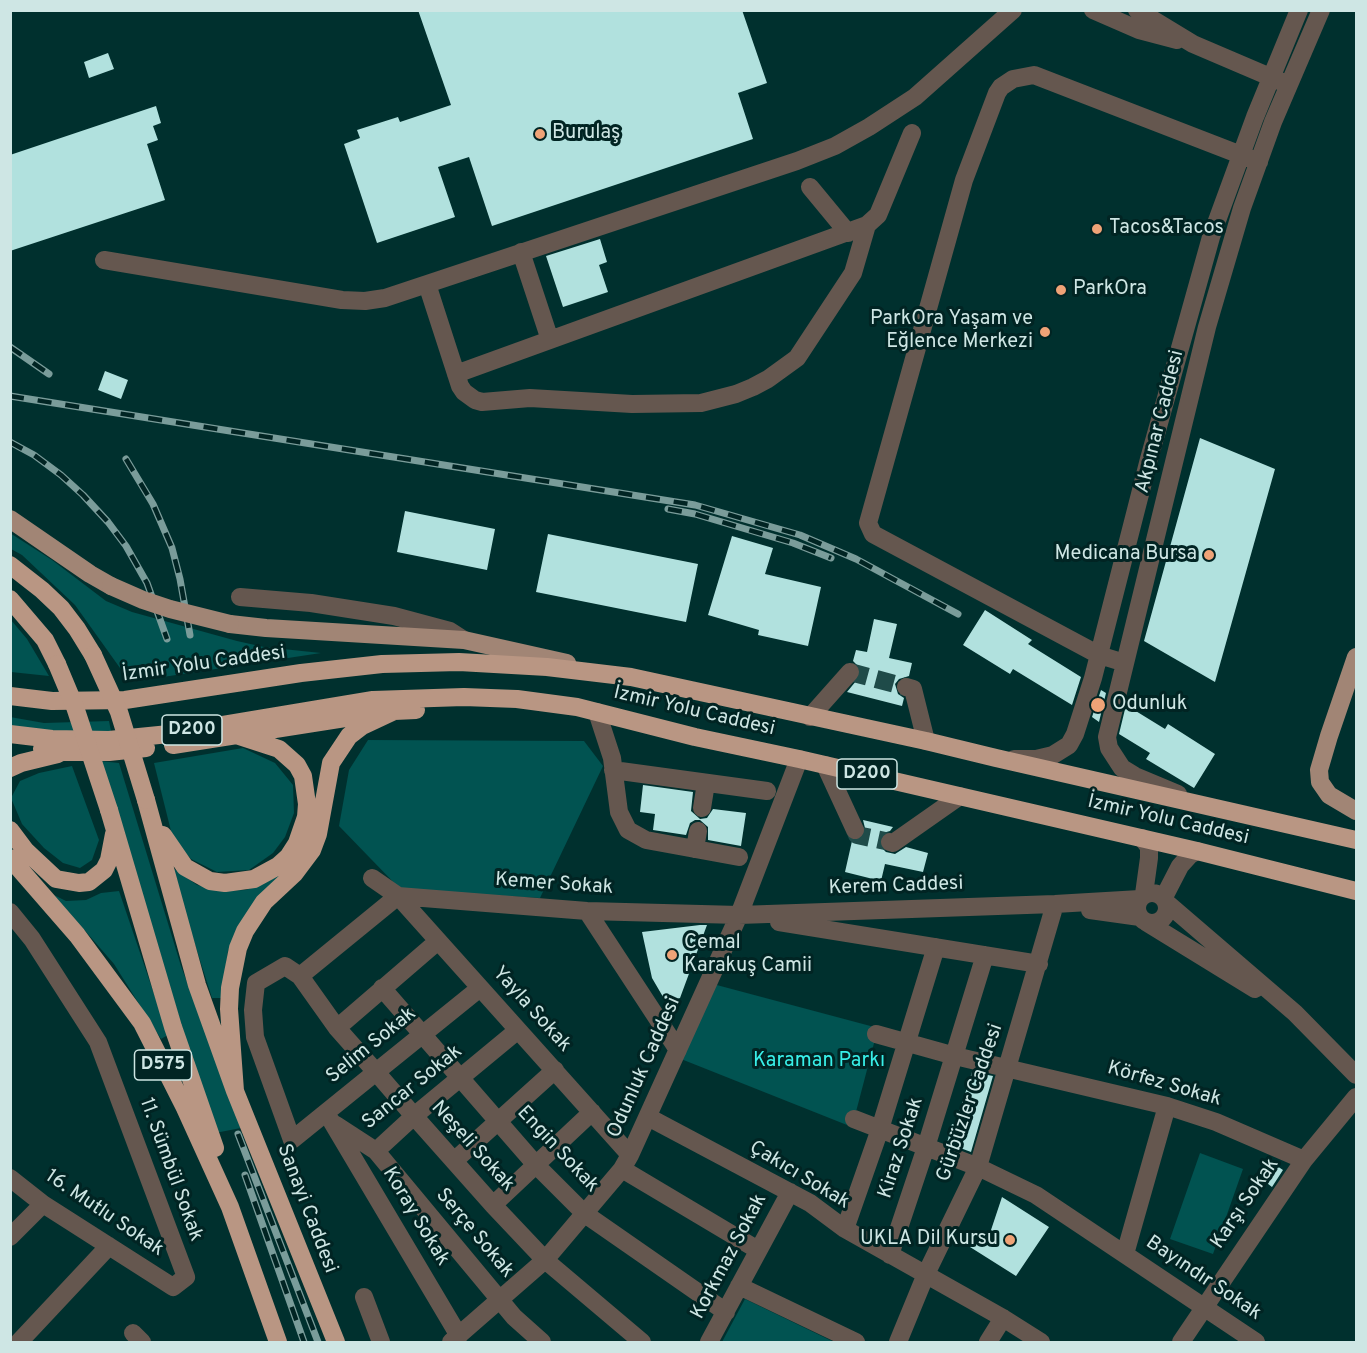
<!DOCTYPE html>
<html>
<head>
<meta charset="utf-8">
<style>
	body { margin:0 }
	#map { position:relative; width:1367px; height:1353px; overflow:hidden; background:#00302e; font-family:Overpass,sans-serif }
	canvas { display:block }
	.frame { position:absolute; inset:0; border:12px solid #cee6e4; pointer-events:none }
</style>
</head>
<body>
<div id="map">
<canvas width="1367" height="1353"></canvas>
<div class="frame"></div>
</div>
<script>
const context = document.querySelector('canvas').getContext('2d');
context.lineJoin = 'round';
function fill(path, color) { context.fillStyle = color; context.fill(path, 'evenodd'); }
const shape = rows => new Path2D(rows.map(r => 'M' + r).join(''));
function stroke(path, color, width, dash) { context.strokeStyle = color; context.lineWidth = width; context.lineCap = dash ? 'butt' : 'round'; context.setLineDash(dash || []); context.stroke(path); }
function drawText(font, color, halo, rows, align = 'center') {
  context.font = font + ' Overpass,sans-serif'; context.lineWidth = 6; context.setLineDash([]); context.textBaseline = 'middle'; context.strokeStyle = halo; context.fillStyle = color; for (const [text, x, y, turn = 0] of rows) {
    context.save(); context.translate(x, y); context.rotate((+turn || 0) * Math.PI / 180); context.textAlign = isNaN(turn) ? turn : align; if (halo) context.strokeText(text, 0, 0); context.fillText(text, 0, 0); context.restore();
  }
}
fill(shape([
	[10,533,52,560,106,601,132,612,237,641,264,647,321,653,130,682,75,605,22,555,11,549],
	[11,620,27,639,49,676,11,672],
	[10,717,44,723,109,721,111,731,58,734,11,726],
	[368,740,584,741,603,766,540,898,401,890,339,826,349,770],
	[243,748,275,763,293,785,294,813,285,837,273,853,249,870,217,872,191,859,173,839,154,763],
	[100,761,119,763,181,966,241,1128,215,1133],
	[72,766,99,840,92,860,80,868,63,863,44,848,22,824,11,798,20,781,39,773],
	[170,866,197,885,223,891,246,890,282,874,241,922,228,951,221,998,212,998],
	[119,891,168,1035,161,1039,114,964,54,895,66,901,86,900,101,893],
	[713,984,878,1028,852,1127,681,1059],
	[1200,1153,1243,1169,1213,1254,1170,1239],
	[745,1299,834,1342,722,1342]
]), '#015351');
fill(shape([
	[418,10,742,10,767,83,738,93,753,139,492,226,469,157,438,167,455,217,377,243,344,144,360,138,357,130,398,117,400,122,451,105],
	[108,53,114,69,89,78,84,62],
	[156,106,161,123,153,126,158,140,147,144,165,200,10,251,10,155],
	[600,239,607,262,599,265,608,292,563,307,546,256],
	[105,371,128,380,121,399,98,390],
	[1200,438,1275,469,1215,682,1144,641],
	[405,511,495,529,487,570,397,552],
	[548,534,698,564,686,622,536,592],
	[732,536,773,548,765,574,821,587,808,646,758,635,759,630,708,615],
	[985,610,1032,640,1028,644,1081,677,1072,705,1013,669,1010,674,963,645],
	[874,619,897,624,889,658,912,663,909,676,899,679,895,684,898,694,904,698,902,706,847,692,861,675,860,668,853,661,856,650,867,652],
	[1101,690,1106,693,1099,722,1092,717],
	[1126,705,1165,729,1168,724,1215,754,1194,788,1146,759,1150,753,1119,734],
	[643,785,693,792,691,811,700,819,707,818,713,809,746,813,741,846,708,840,708,827,700,820,695,820,690,823,686,835,653,830,655,814,640,812],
	[863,820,893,827,890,831,883,833,879,839,879,845,886,852,895,854,906,847,928,853,923,872,885,864,881,881,845,872,852,841,860,840,866,832],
	[700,925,707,925,680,998,666,1002,652,978,642,932],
	[972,1072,993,1076,971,1152,947,1143,952,1124,955,1125],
	[1274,1164,1283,1170,1272,1187,1263,1180],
	[1002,1197,1049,1227,1016,1276,970,1247,990,1233]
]), '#b1e1de');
stroke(shape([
	[850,672,906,687],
	[855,830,857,835,890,842]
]), '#1f4b49', 18, [18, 9]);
stroke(shape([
	[1093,10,1139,30,1177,40],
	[1137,10,1193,44,1282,82],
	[810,187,848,233],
	[521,252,550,340],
	[104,260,342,300,365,301,385,298,797,161,835,146,869,127,915,97,1013,10],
	[427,284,460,386,464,392,475,400,482,402,530,398,632,404,701,403,736,394,753,387,768,379,797,358,853,273,867,225],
	[456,374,867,225,878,215,912,133],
	[240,597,311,603,394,616,450,631,464,640],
	[1125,663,1099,655,873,534,868,523,964,180,997,93,1001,87,1013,79,1034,75,1259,162],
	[906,687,913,689,926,741],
	[597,712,612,758,619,812,628,830,646,840,739,857],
	[810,717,850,672],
	[1014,759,1036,759,1053,755,1069,745,1075,734,1093,678,1149,459,1211,237,1255,117,1299,10],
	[825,765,855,830],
	[613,770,767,791],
	[1178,794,1135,776,1122,768,1109,748,1107,737,1207,327,1242,208,1273,122,1321,10],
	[702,808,706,783],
	[1142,838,1149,847,1149,858,1144,894],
	[890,842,893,843,960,796],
	[695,849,698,831],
	[372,878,398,896,587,911,739,915,1055,904,1140,899],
	'1137 908a15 15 0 1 1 30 0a15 15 0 1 1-30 0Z',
	[1164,897,1180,866,1190,855,1197,851],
	[1167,903,1295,1013,1356,1075],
	[1090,910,1140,917],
	[587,911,678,1050],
	[10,912,32,939,98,1042,186,1277,173,1287,43,1204,10,1178],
	[779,922,1039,964],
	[1146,922,1255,989],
	[300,976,398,896,630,1155],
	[382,988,536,1165,585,1214,726,1312],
	[480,988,376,1072,292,1140,255,1037,253,1010,256,983,285,966,300,976,337,1028,376,1072,414,1116,493,1205,545,1260,642,1342],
	[337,1028,438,941],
	[876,1034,955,1056,1167,1106,1216,1122,1304,1160],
	[648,1117,810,1203,845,1229,1003,1318,1041,1342],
	[854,1119,978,1167,1036,1195,1256,1342],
	[332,1122,459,1336],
	[336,1125,376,1151,414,1116,518,1030],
	[376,1151,514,1317,542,1342],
	[454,1161,555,1070],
	[622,1169,758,1250],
	[493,1205,592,1112],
	[845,1229,880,1129,936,947],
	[10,1237,43,1204],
	[1125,1254,1167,1106],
	[890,1255,926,1147,985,955],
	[739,1286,856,1342],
	[364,1297,381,1342],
	[133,1333,142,1342],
	[19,1342,109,1246],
	[451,1342,545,1260,622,1169,630,1155,739,915,799,759],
	[709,1342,790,1192],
	[898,1342,926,1274,978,1167,1055,904],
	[988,1342,1003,1318],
	[1181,1342,1304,1160,1356,1097]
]), '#65574f', 18);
stroke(shape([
	[10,519,90,574,111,586],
	[230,624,266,628,464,640,567,663],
	[1356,657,1329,736,1319,770,1320,782,1329,795,1356,811]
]), '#a18575', 18);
stroke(shape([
	[10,565,42,590,61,608,77,629,93,655],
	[10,599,45,640,57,664],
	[10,696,52,701,125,700,301,673,382,664,459,662,547,667,631,677,926,741,996,758,1356,840],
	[10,734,52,739,109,740,169,734,373,700,464,697,517,699,577,707,695,737,799,759,1197,851,1356,891],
	[173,745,377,713],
	[42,749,67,752,109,752,146,748],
	[10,768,21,763,58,754],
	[146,800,197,985,235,1091,336,1342],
	[109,810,173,1027,215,1148],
	[10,830,25,850,56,879,79,883,89,882,104,870,109,860,114,834],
	[163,835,185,867,210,881,225,883,254,879,278,866,288,857,297,843,306,817,307,804,303,776,297,765,279,749,239,736],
	[10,858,77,935,142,1023,185,1108,230,1207,278,1342],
	[235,1091,229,1009,230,988,238,948,245,931,264,902,294,874,312,850,318,834,331,763,349,736,362,726,394,711,416,710]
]), '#b99683', 18);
const rail = shape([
	[10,347,49,374],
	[10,396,695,505,800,535,856,559,958,614],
	[10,442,34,455,61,475,83,495,108,522,126,546,147,583,167,639],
	[126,459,153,504,172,548,180,579,190,635],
	[668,509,695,514,793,543,831,558],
	[238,1134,318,1342],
	[245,1175,304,1342]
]);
stroke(rail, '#7a9c9a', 7);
stroke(rail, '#012423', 4.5, [14]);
stroke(shape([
	[111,586,143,600,170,609,230,624]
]), '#a18575', 18);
stroke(shape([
	[93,655,119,712,146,800],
	[57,664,75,707,109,810]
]), '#b99683', 18);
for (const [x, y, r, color] of [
	[540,134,6,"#efa377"],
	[1097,229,6,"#efa377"],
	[1061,290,6,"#efa377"],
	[1045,332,6,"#efa377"],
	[1209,555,6,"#efa377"],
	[1098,705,8,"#efa377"],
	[672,955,6,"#efa377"],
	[1010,1240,6,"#efa377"]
]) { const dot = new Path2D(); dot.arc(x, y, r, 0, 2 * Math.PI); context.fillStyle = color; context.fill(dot); stroke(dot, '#012423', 2); }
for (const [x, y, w] of [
	[192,730,60],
	[867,774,60],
	[163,1065,57]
]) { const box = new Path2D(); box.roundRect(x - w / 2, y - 15, w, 30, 4.5); context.fillStyle = '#012423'; context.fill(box); stroke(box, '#cee6e4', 1.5); }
drawText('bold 18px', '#cee6e4', null, [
	["D200",192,730],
	["D200",867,774],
	["D575",163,1065]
]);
drawText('20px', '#cee6e4', '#012423', [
	["Burulaş",552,134],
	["Tacos&Tacos",1109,229],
	["ParkOra",1073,290],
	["ParkOra Yaşam ve",1033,320,"right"],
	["Eğlence Merkezi",1033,343,"right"],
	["Medicana Bursa",1197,555,"right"],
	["Odunluk",1112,705],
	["Cemal",684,944],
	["Karakuş Camii",684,967],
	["UKLA Dil Kursu",998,1240,"right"]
], 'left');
drawText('20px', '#cee6e4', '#012423', [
	["Akpınar Caddesi",1161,422,-76],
	["İzmir Yolu Caddesi",204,665,-8],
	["İzmir Yolu Caddesi",694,712,13],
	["İzmir Yolu Caddesi",1168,821,13],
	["Kemer Sokak",554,885,4],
	["Kerem Caddesi",896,887,-2],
	["Yayla Sokak",531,1010,48],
	["Selim Sokak",372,1046,-39],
	["Odunluk Caddesi",645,1068,-66],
	["Körfez Sokak",1164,1085,16],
	["Sancar Sokak",413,1088,-39],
	["Gürbüzler Caddesi",971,1103,-71],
	["Neşeli Sokak",472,1147,48],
	["Kiraz Sokak",902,1148,-72],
	["Engin Sokak",557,1150,47],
	["11. Sümbül Sokak",170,1170,70],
	["Çakıcı Sokak",799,1176,31],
	["Karşı Sokak",1246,1204,-56],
	["Sanayi Caddesi",306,1209,69],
	["16. Mutlu Sokak",104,1214,34],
	["Koray Sokak",415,1217,59],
	["Serçe Sokak",474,1234,50],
	["Korkmaz Sokak",730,1257,-62],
	["Bayındır Sokak",1203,1279,34]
]);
drawText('20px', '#38f0e9', '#012423', [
	["Karaman Parkı",819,1062]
]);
</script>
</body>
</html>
